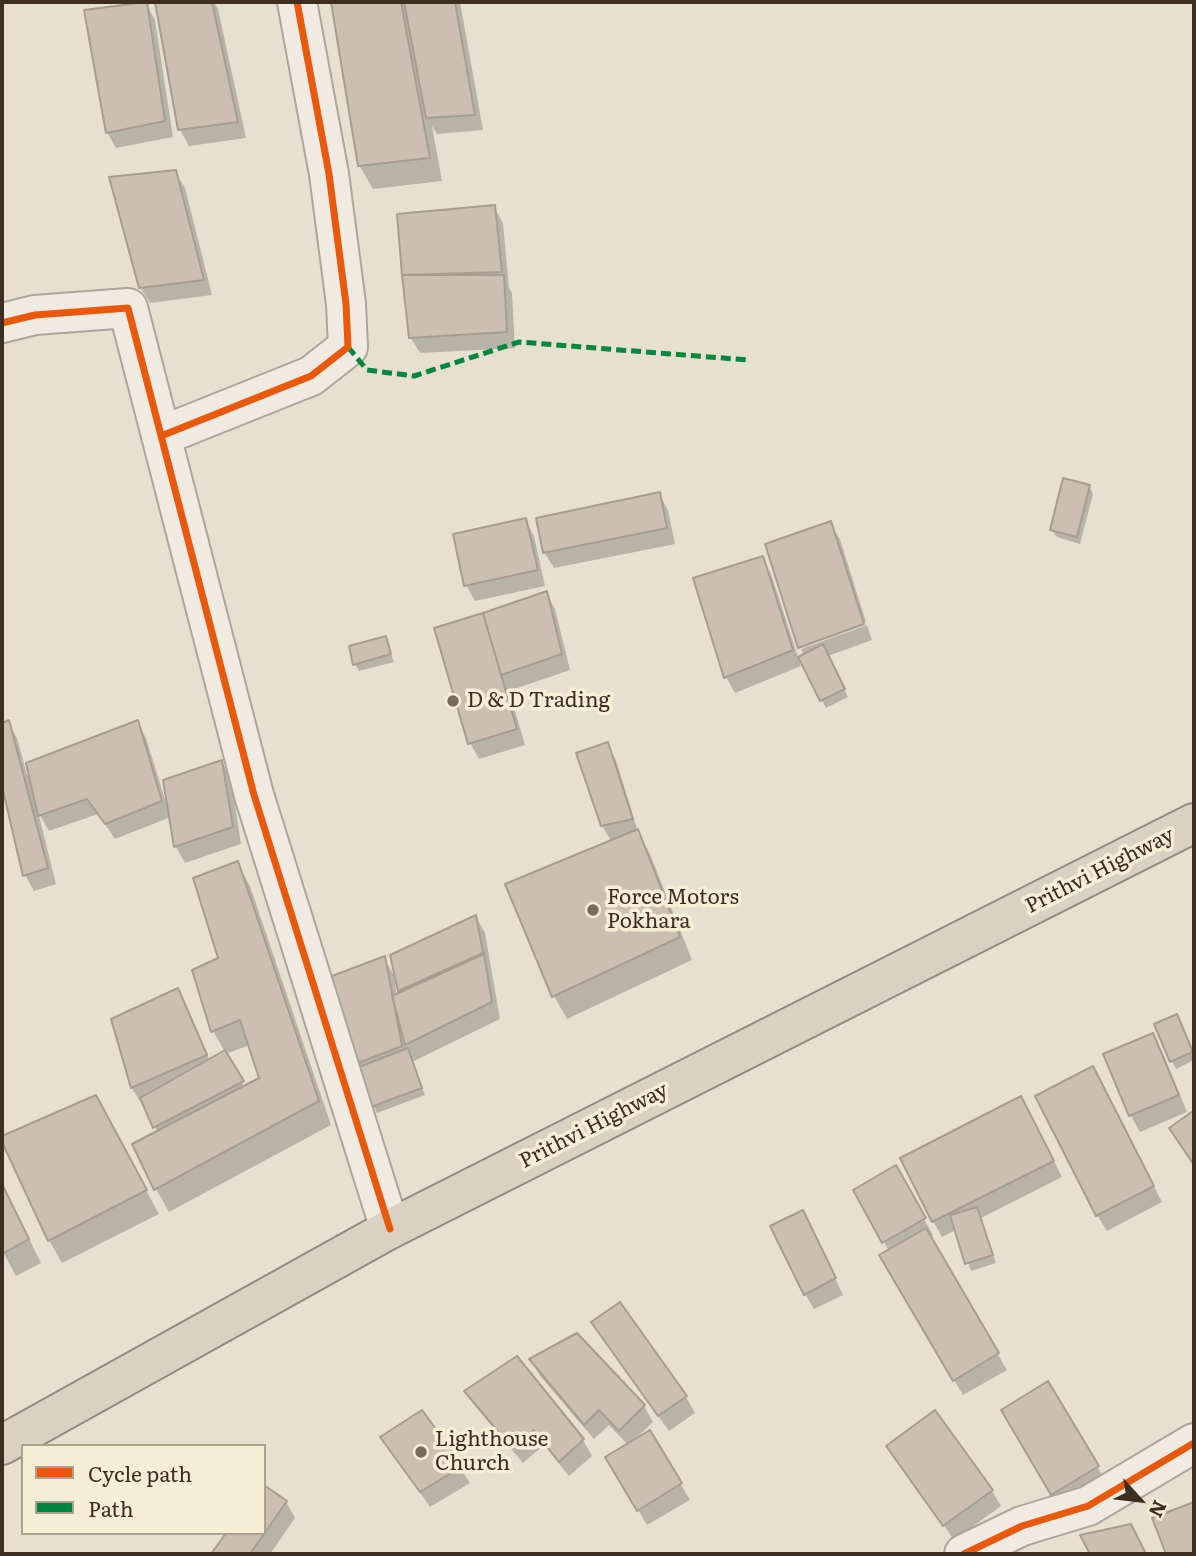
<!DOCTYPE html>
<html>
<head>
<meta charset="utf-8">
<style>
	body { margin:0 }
	#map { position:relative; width:1196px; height:1556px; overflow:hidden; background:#e7e0d1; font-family:Literata,serif }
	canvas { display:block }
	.frame { position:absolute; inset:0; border:4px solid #3d2e20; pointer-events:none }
	.legend { position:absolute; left:21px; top:1444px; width:245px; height:91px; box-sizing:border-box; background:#f7eed8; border:2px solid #ada18e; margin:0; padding:9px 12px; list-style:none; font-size:21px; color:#3d2e20 }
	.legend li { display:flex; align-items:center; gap:14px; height:35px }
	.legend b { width:35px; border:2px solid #ada18e }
	.north { position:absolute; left:1105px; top:1465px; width:70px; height:70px; -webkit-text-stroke:5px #f7eed8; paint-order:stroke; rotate:117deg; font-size:19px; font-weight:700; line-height:28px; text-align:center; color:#3d2e20 }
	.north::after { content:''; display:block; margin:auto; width:24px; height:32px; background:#3d2e20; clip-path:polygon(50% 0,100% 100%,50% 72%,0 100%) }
</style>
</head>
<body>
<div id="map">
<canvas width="1196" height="1556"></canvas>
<div class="frame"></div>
<ul class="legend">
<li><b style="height:9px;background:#e8590c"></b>Cycle path</li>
<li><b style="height:9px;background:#00873e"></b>Path</li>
</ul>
<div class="north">N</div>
</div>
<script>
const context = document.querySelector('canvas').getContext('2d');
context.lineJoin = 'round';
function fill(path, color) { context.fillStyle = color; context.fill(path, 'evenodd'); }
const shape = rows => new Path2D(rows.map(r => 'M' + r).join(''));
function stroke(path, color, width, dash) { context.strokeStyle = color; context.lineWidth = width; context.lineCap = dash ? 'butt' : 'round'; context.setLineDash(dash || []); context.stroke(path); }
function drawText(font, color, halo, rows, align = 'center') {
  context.font = font + ' Literata,serif'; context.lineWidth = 7; context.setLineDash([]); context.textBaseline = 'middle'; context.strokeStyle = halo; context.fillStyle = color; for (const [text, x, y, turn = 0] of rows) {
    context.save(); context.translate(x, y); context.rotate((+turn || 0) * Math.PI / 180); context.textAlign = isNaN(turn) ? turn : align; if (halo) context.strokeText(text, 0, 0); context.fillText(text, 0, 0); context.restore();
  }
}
fill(shape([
	[157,2,214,2,218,9,246,138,189,146,180,130],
	[333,2,460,2,483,130,437,134,432,126,442,181,373,189,359,165],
	[146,4,155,20,173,137,116,148,107,132],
	[175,172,185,188,212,295,150,303,140,287],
	[494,207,503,223,509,288,512,293,515,348,420,353,410,337,398,215],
	[1089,486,1093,494,1080,544,1057,537,1052,530],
	[659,494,668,510,675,544,554,568,544,552],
	[525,520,534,536,545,586,475,601,466,585],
	[830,524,840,539,866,622,800,646,800,649,767,546],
	[762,558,771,574,801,666,735,693,726,677,695,579],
	[546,593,555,609,570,670,509,691,525,745,479,759,470,743,436,629],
	[867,625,872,640,828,656,848,697,826,708,801,658,804,656,801,649],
	[385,638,394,662,359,671,355,664],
	[8,722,17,738,27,775,137,722,146,738,168,809,222,762,231,778,241,844,185,863,176,847,171,817,115,839,98,814,49,831,38,812,56,884,34,891,25,875,2,779,2,725],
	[607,744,616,760,639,835,650,854,692,960,567,1019,554,996,612,842,602,826],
	[237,863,250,886,331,1125,169,1212,156,1189,158,1133,144,1102,141,1103,132,1088,113,1020,177,990,210,1061,225,1052,213,1031,220,959],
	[250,1045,261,1079,245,1088,225,1054],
	[476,917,485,933,500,1019,412,1062,425,1095,377,1113,354,1064,384,958,396,979],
	[395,983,401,994,397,996],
	[1180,1024,1194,1060,1176,1069,1172,1061],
	[1153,1035,1162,1051,1187,1112,1140,1132,1131,1116,1105,1055],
	[1101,1084,1162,1202,1107,1231,1097,1215],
	[95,1097,159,1214,62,1263,49,1240,2,1138],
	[1030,1114,1062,1177,981,1218,996,1263,971,1271,956,1230,942,1237,933,1221],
	[895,1168,933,1235,929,1237,1007,1370,963,1395,881,1256,889,1251,855,1190],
	[2,1184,41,1263,16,1276,2,1250],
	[811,1228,843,1295,814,1309,805,1294],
	[603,1339,686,1397,695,1413,669,1431],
	[516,1358,583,1440,592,1456,569,1476,544,1445,523,1463,476,1407,467,1392],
	[531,1360,644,1406,653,1422,633,1441,650,1432,690,1500,647,1525,607,1458,628,1445,609,1425,594,1439,540,1376],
	[1047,1383,1107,1483,1062,1510,1003,1410],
	[422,1412,470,1483,430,1507,382,1438],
	[888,1446,992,1491,1001,1506,954,1540],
	[286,1502,295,1518,270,1554,213,1554,228,1533,264,1533]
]), '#0003');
const building = shape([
	[147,2,165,121,106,133,84,10,147,2],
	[155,2,212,2,238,122,178,130,155,2],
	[331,2,401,2,430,158,358,166,331,2],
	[404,2,455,2,475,115,426,118,404,2],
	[176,170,204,280,139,288,109,177,176,170],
	[495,205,502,272,402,275,397,214,495,205],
	[402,275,504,275,507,332,409,338,402,275],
	[1063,478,1090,485,1077,537,1050,530,1063,478],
	[660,492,667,528,543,553,536,518,660,492],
	[526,518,538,570,464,586,453,534,526,518],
	[831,521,864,624,798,648,765,544,831,521],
	[763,556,793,650,724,678,693,578,763,556],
	[547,591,562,654,501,675,483,613,547,591],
	[483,613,517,729,468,744,434,628,483,613],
	[386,636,391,654,353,665,349,646,386,636],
	[823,644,845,689,820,701,798,657,823,644],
	[9,720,48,868,23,876,2,786,2,723,9,720],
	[138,720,162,801,105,824,87,799,38,816,26,763,138,720],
	[608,742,633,819,601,826,576,753,608,742],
	[222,760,233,827,174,847,163,780,222,760],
	[638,829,680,937,552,997,505,884,638,829],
	[238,861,319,1101,154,1190,132,1144,259,1078,240,1020,211,1032,192,970,218,958,193,878,238,861],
	[476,915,483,953,398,991,390,955,476,915],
	[484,954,492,1002,405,1045,392,996,484,954],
	[385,956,402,1046,353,1065,332,976,385,956],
	[178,988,207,1055,131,1088,111,1019,178,988],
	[1177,1014,1193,1052,1170,1062,1154,1024,1177,1014],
	[1153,1033,1179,1095,1129,1116,1103,1054,1153,1033],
	[408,1048,422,1088,371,1107,354,1069,408,1048],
	[225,1050,244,1081,153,1128,140,1098,225,1050],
	[1093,1066,1154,1186,1096,1216,1035,1096,1093,1066],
	[96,1095,147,1190,48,1241,2,1142,2,1136,96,1095],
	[1021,1096,1054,1161,932,1222,900,1158,1021,1096],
	[1193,1111,1194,1113,1194,1165,1169,1128,1193,1111],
	[896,1165,926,1218,882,1243,853,1190,896,1165],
	[2,1184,29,1239,2,1254,2,1184],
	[977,1207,993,1255,965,1264,950,1215,977,1207],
	[803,1210,836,1278,804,1295,770,1226,803,1210],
	[926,1228,999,1353,953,1381,879,1255,926,1228],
	[620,1302,687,1396,658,1416,591,1322,620,1302],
	[577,1333,645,1405,619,1431,599,1410,584,1425,529,1359,577,1333],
	[517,1356,584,1439,559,1462,534,1430,512,1448,464,1391,517,1356],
	[1048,1381,1099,1466,1051,1495,1001,1410,1048,1381],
	[422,1410,463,1466,420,1492,380,1437,422,1410],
	[935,1410,993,1490,943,1526,886,1446,935,1410],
	[650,1430,682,1483,637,1511,605,1457,650,1430],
	[264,1485,287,1501,250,1554,211,1554,226,1533,264,1533,264,1485],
	[1194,1502,1194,1554,1166,1554,1152,1518,1194,1502],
	[1131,1524,1146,1554,1090,1554,1080,1535,1131,1524]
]);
fill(building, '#cbbfb2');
stroke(building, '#a89c90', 2);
const street = shape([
	[2,323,35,315,128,308,254,795,390,1229],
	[161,436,311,376,348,347,346,304,329,174,297,2],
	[964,1554,1022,1526,1088,1506,1194,1443]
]);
const highway = shape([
	[2,1445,390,1229,1194,823]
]);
stroke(street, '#ada599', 42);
stroke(highway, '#928b80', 42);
stroke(street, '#efebe3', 38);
stroke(highway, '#dad1c2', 38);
stroke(shape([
	[348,347,367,370,414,376,519,342,748,360]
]), '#00873e', 5, [10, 5]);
stroke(shape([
	[2,323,35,315,128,308,254,795,390,1229],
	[161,436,311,376,348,347,346,304,329,174,297,2],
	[964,1554,1022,1526,1088,1506,1194,1443]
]), '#e8590c', 7);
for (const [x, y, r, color] of [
	[453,701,7,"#786c5e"],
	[593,910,7,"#786c5e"],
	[421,1452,7,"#786c5e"]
]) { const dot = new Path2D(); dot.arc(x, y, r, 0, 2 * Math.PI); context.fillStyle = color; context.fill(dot); stroke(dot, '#f7eed8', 2.5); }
drawText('21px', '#3d2e20', '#f7eed8', [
	["D & D Trading",467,701],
	["Force Motors",607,898],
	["Pokhara",607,922],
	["Lighthouse",435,1440],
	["Church",435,1464]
], 'left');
drawText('21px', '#3d2e20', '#f7eed8', [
	["Prithvi Highway",1100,871,-27],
	["Prithvi Highway",594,1126,-27]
]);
</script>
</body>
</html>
